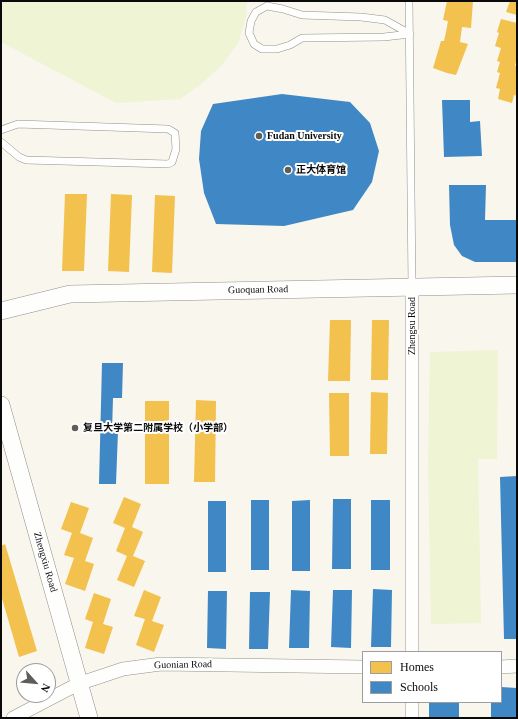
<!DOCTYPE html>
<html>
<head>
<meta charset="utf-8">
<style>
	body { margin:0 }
	#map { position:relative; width:518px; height:719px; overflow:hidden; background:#f9f6ed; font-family:"Times New Roman",serif }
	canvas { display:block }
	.frame { position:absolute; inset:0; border:2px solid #0a0a0a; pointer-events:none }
	.legend { position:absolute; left:362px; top:651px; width:140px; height:52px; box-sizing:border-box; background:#fff; border:1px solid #9d9d9d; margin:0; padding:5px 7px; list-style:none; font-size:12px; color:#0a0a0a }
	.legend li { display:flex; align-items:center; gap:8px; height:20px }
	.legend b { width:20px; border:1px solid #9d9d9d }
	.north { position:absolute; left:16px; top:663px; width:40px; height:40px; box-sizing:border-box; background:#fff; border:1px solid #9d9d9d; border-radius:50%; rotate:117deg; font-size:11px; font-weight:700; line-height:16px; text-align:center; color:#0a0a0a }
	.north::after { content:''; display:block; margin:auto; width:14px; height:18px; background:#5e5d59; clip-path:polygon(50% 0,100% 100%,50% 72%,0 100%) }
</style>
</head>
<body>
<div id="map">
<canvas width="518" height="719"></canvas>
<div class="frame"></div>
<ul class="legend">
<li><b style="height:11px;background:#f2c14e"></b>Homes</li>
<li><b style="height:11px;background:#3f88c5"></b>Schools</li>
</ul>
<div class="north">N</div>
</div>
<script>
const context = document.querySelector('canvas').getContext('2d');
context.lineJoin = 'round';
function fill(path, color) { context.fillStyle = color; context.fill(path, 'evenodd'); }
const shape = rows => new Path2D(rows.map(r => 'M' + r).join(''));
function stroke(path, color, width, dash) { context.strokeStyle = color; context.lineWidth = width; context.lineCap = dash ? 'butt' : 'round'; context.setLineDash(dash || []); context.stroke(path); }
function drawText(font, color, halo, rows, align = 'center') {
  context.font = font + ' "Times New Roman","Noto Sans SC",serif'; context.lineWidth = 4; context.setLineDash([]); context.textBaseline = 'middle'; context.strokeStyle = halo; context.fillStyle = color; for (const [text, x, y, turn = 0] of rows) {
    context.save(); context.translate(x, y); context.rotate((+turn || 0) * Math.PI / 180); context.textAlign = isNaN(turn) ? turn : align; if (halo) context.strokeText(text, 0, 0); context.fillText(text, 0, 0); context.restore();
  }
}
fill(shape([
	[1,1,247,1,246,17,238,43,222,65,200,85,180,99,116,103,1,42],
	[498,350,497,459,478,459,481,623,431,624,428,460,430,352]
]), '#eef4d4');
fill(shape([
	[447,1,473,1,471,28,462,27,460,42,468,44,456,75,447,73,433,68,441,41,444,41,446,32,448,21,443,20],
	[510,1,517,1,517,15,506,12],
	[501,19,517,23,517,57,515,66,517,66,517,96,514,95,512,103,498,99,500,89,496,88,500,73,497,72,500,62,497,61,501,48,495,46,499,33,497,32],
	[65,194,87,194,84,271,62,271],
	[111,194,132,195,129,272,108,271],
	[155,195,175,196,172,273,152,272],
	[330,320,351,320,350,381,328,381],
	[372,320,389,320,388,380,371,380],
	[371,392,388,393,387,454,370,454],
	[329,393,349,393,349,456,330,456],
	[196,400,216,401,215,482,194,482],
	[145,401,169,401,169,484,145,484],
	[124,497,141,504,132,527,143,532,133,556,145,561,134,587,117,580,127,556,116,551,125,528,113,523],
	[71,502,89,508,80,533,93,538,85,561,94,564,85,591,65,584,74,558,64,555,72,533,61,529],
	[5,544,37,651,19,657,1,595,1,546],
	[144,590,161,597,152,621,164,625,154,652,136,645,145,619,134,616],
	[94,593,111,599,103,624,113,627,104,654,85,648,93,622,85,619]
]), '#f2c14e');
fill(shape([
	[282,94,350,102,370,123,379,151,372,182,353,210,284,226,216,224,204,193,199,159,201,131,213,104],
	[442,100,470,100,470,122,480,121,482,156,444,157],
	[449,185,486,185,485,220,517,220,517,262,475,262,462,256,454,245,450,225],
	[102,363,123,363,122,398,113,398,112,431,118,431,116,484,99,484],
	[517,476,517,639,504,639,500,477],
	[333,499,351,499,351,569,332,569],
	[251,500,269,500,269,570,251,570],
	[310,500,310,571,292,571,292,501],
	[371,500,390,500,390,570,371,570],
	[208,501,226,501,226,572,208,572],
	[373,589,392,590,391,647,371,647],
	[291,590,310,591,309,648,289,648],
	[333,590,352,590,351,648,331,647],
	[208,591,227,591,226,649,207,648],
	[250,592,270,592,268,649,249,649],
	[501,687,517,688,517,718,491,718,491,702,501,702],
	[429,702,459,702,459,718,429,718]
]), '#3f88c5');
const service = shape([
	[409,1,412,286],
	[267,6,283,9,302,15,361,17,385,20,410,34,384,37,302,38,290,45,277,49,262,49,254,44,249,33,251,21,256,12,267,6],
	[1,130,18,124,168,129,175,133,176,149,172,162,168,164,26,160,19,157,1,142]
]);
const minor = shape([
	[412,286,412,652],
	[501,667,517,666],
	[13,718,78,684,123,669,161,664,363,667],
	[412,718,412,702]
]);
const tertiary = shape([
	[1,311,70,294,517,285],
	[1,405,89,718]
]);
stroke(service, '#92908c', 8);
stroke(minor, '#92908c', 14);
stroke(tertiary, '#92908c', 18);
stroke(service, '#fefefc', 7);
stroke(minor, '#fefefc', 13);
stroke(tertiary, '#fefefc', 17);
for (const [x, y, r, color] of [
	[259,136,4,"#5e5d59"],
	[288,170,4,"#5e5d59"],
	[75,428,4,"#5e5d59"]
]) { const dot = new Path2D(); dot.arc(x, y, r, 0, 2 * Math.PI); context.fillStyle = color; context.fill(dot); stroke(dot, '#fff', 1.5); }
drawText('bold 10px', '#0a0a0a', '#fff', [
	["Fudan University",267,136],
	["正大体育馆",296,170],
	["复旦大学第二附属学校（小学部）",83,428]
], 'left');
drawText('10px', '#0a0a0a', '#fff', [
	["Guoquan Road",258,290,-1],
	["Zhengsu Road",412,326,-90],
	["Zhengxiu Road",45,562,74],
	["Guonian Road",183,665,-1]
]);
</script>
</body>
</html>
